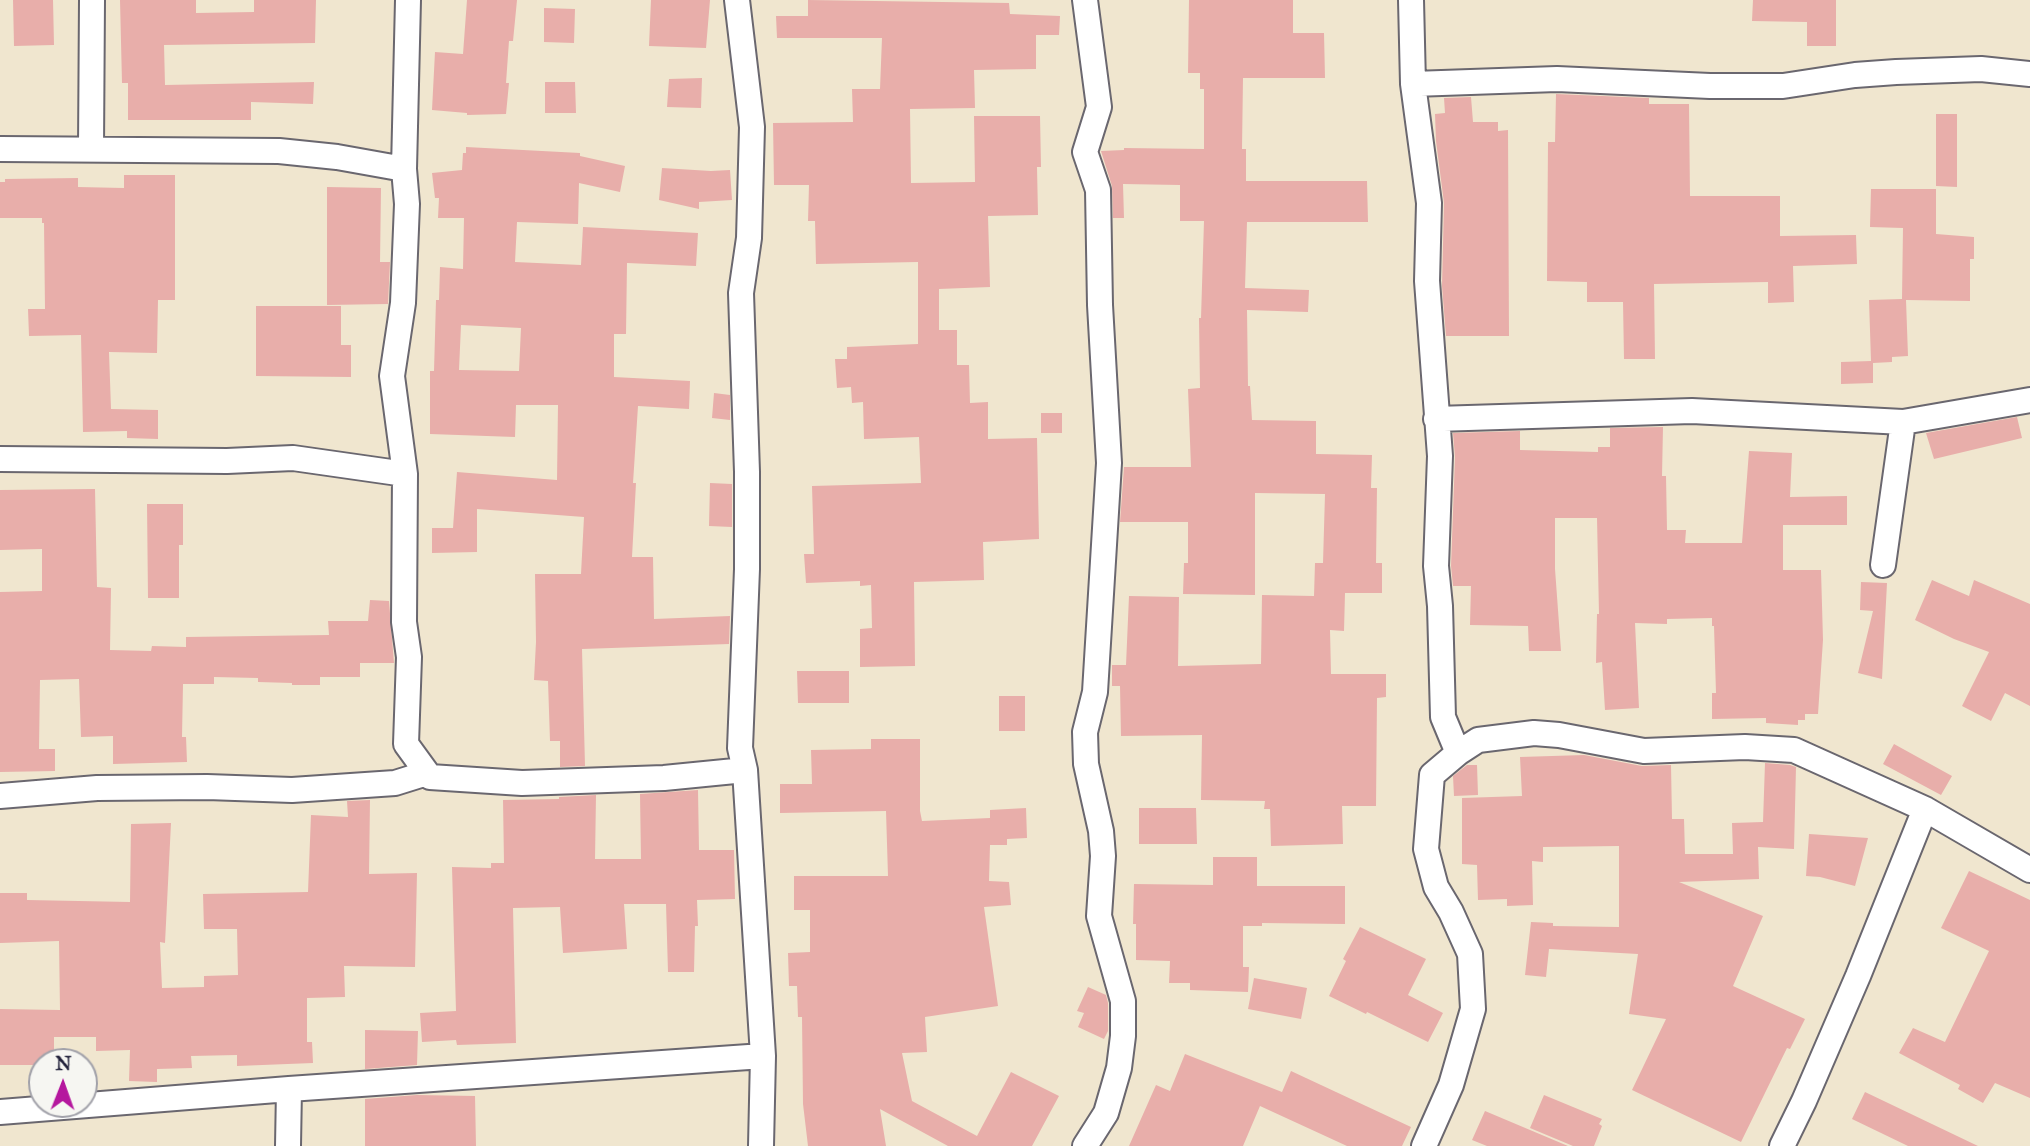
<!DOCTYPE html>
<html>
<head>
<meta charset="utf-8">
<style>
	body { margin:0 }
	#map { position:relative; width:2030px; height:1146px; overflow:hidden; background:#f0e6cf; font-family:"IM FELL Great Primer",serif }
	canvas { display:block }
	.north { position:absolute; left:28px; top:1048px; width:70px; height:70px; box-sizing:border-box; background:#f6f6f2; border:2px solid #a1a1a9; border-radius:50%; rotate:1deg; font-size:19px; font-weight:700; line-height:28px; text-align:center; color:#22223b }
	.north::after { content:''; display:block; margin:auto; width:24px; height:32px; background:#b5179e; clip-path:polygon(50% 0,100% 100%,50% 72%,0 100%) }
</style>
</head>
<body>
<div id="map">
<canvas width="2030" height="1146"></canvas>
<div class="north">N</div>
</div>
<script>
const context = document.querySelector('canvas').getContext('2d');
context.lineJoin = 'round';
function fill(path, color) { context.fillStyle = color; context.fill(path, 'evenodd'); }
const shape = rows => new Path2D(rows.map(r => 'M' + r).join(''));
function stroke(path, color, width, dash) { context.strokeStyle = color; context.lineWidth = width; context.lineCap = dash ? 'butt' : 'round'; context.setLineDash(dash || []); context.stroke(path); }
fill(shape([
	[13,0,53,0,54,45,14,46],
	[120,0,196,0,196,13,254,12,254,0,316,0,315,43,164,45,165,85,314,82,313,104,251,102,251,120,128,120,128,83,122,83],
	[467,0,517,0,513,41,509,41,506,83,509,83,506,114,467,115,467,113,432,110,435,52,463,54],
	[651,0,710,0,706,48,649,46],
	[808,0,1009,3,1010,14,1060,16,1059,35,1036,35,1036,69,974,70,975,108,910,109,911,183,975,182,974,116,1040,116,1041,167,1037,167,1038,215,988,216,990,287,939,289,939,330,957,330,957,365,969,365,970,403,988,402,988,439,1037,438,1039,539,983,542,984,580,914,582,915,666,860,667,860,629,872,628,871,585,860,586,860,581,806,583,804,554,814,554,812,486,921,483,919,437,864,439,863,402,852,403,851,387,837,388,835,359,847,359,847,347,918,344,918,262,816,264,815,221,808,221,809,185,774,185,773,123,853,122,852,89,880,89,882,38,777,38,776,16,808,16],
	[1189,0,1293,0,1293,33,1324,33,1325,78,1243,78,1242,149,1246,149,1246,181,1367,181,1368,222,1247,222,1245,288,1309,290,1308,312,1247,310,1248,386,1250,386,1252,420,1316,421,1316,454,1372,455,1371,488,1377,488,1376,563,1382,563,1382,593,1345,593,1344,631,1330,630,1331,674,1386,674,1386,697,1377,698,1376,806,1342,806,1343,844,1271,846,1270,809,1264,809,1265,801,1201,800,1202,735,1121,736,1120,686,1112,686,1112,665,1126,665,1129,596,1179,597,1178,666,1261,664,1262,595,1314,596,1315,563,1323,563,1325,494,1255,493,1255,595,1183,594,1184,563,1188,563,1188,522,1120,522,1124,467,1191,467,1188,389,1200,388,1199,318,1201,318,1204,221,1180,221,1180,185,1123,184,1124,218,1113,218,1112,186,1101,151,1124,150,1124,148,1204,149,1204,89,1200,89,1200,73,1188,73],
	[1753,0,1836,0,1836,46,1807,46,1807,22,1752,21],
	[544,8,575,9,574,43,544,42],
	[702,78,701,108,667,107,669,79],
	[545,82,575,82,576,113,545,113],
	[1556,94,1649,98,1649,104,1689,104,1690,196,1780,196,1780,236,1856,235,1857,264,1793,266,1794,302,1768,303,1768,282,1654,284,1655,359,1624,359,1623,302,1587,302,1587,282,1547,281,1548,142,1555,142],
	[1471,97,1473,122,1498,122,1498,131,1508,130,1509,336,1446,336,1442,286,1444,203,1436,141,1435,114,1445,113,1444,98],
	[1936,114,1957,114,1957,187,1936,186],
	[466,147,580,153,580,156,625,166,620,192,579,183,578,224,517,222,515,262,581,265,583,227,698,233,696,266,627,263,626,334,614,334,614,377,690,381,689,409,638,406,633,483,636,483,632,557,653,557,654,619,730,616,729,644,582,649,585,766,560,767,560,741,550,741,548,681,534,680,536,642,535,574,581,574,584,517,477,509,477,552,432,553,432,528,453,528,457,472,557,480,558,405,516,405,515,437,430,434,430,371,434,371,436,300,439,300,440,267,463,269,464,218,438,218,439,198,435,198,432,173,462,170,463,153,466,153],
	[461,325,521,328,519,371,459,370],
	[662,168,711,171,730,170,732,200,699,202,699,209,659,200],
	[124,175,175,175,175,300,158,300,157,353,109,352,111,409,158,410,158,439,127,438,127,431,83,432,81,335,29,336,28,309,45,309,44,223,42,223,42,218,0,218,0,182,5,182,5,179,78,178,78,187,124,188],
	[327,187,381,188,380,262,390,262,388,304,327,305],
	[1871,189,1936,189,1936,234,1974,237,1974,259,1970,259,1970,301,1906,300,1908,356,1892,357,1892,362,1873,363,1873,383,1841,384,1841,362,1871,361,1869,300,1902,299,1903,228,1870,227],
	[256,306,341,306,341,345,351,345,351,377,256,376],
	[714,393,730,395,730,420,712,418],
	[1041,413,1062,413,1062,433,1041,433],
	[2017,417,2022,438,1934,459,1926,433],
	[1663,427,1662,476,1666,476,1667,530,1686,530,1685,543,1742,543,1749,451,1792,453,1790,497,1847,496,1847,525,1783,525,1783,570,1821,570,1823,640,1818,714,1805,714,1805,720,1798,720,1798,725,1766,723,1766,718,1712,719,1712,693,1716,693,1714,626,1712,626,1712,618,1667,619,1667,624,1635,623,1639,708,1605,710,1602,662,1596,663,1597,614,1599,614,1597,518,1555,518,1555,569,1561,651,1529,651,1528,626,1470,625,1471,586,1453,586,1451,566,1455,457,1453,433,1520,431,1520,450,1598,452,1598,447,1610,447,1610,428],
	[710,483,732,484,732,527,709,526],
	[95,489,97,587,111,588,110,650,151,651,152,646,186,647,186,637,329,635,328,621,368,621,370,600,389,601,394,663,360,663,360,677,320,677,320,685,292,685,292,683,258,682,258,678,214,677,214,684,183,684,182,737,186,737,187,762,113,764,113,736,81,737,79,679,40,680,39,749,55,749,55,771,0,772,0,592,42,591,42,549,0,550,0,490],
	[147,504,183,504,183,545,179,545,179,598,148,598],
	[1932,580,1969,596,1974,580,2030,604,2030,706,2005,693,1991,721,1962,706,1989,652,1954,639,1915,620],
	[1861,582,1887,583,1882,679,1858,673,1873,611,1860,610],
	[797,671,849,671,849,703,798,703],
	[999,696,1025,696,1025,731,999,731],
	[871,739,920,739,920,811,922,821,990,818,990,810,1026,808,1027,838,1007,839,1007,845,990,845,989,881,1009,882,1011,905,984,907,998,1006,925,1017,927,1052,902,1053,912,1101,977,1136,1011,1072,1059,1096,1032,1146,948,1146,880,1109,886,1146,808,1146,803,1104,802,1017,798,1017,797,986,789,986,788,953,810,952,810,910,794,910,794,876,888,876,886,811,780,813,780,784,812,784,811,750,871,749],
	[1894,744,1952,776,1941,795,1883,764],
	[1584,755,1642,766,1671,765,1672,819,1684,819,1685,854,1733,854,1732,823,1763,822,1765,763,1790,765,1796,767,1794,849,1758,847,1759,879,1679,882,1763,916,1733,986,1805,1019,1790,1049,1787,1048,1741,1142,1632,1090,1666,1019,1629,1014,1638,954,1549,949,1546,977,1525,975,1531,922,1553,923,1553,926,1619,927,1619,846,1543,847,1543,862,1532,861,1533,905,1507,906,1507,899,1478,900,1477,865,1462,864,1462,798,1522,796,1520,757],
	[1467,765,1477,765,1478,795,1454,796,1453,776],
	[698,790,699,850,734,850,735,899,697,900,698,926,695,926,694,972,668,972,666,904,624,904,627,949,563,953,560,907,513,908,516,1043,457,1045,456,1040,422,1042,420,1013,456,1011,452,867,491,868,491,863,504,863,503,800,559,799,559,797,596,795,595,859,641,859,640,794],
	[370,800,369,874,417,873,415,967,344,966,345,997,307,998,307,1042,312,1042,313,1063,237,1066,237,1055,191,1056,192,1068,157,1069,157,1082,129,1081,130,1050,96,1051,96,1037,54,1037,54,1062,42,1062,42,1065,0,1065,0,1009,60,1010,59,941,0,943,0,893,27,893,27,900,130,902,131,824,171,823,165,943,160,942,162,988,204,987,204,976,238,975,237,929,204,929,203,894,308,892,311,815,348,817,347,801],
	[1139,808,1196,808,1197,844,1139,844],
	[1809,834,1868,838,1855,886,1820,877,1806,876],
	[1213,857,1257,857,1257,886,1345,886,1345,924,1262,923,1262,926,1243,926,1243,967,1249,967,1248,992,1190,990,1190,983,1169,983,1170,961,1136,960,1136,924,1133,924,1134,884,1213,885],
	[1969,871,2030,900,2030,1098,1995,1083,1983,1103,1958,1089,1960,1085,1899,1053,1913,1028,1945,1042,1989,951,1941,928],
	[1360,927,1426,959,1408,995,1443,1013,1428,1042,1367,1012,1366,1014,1329,996,1346,961,1343,959],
	[1254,978,1307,988,1301,1019,1248,1009],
	[1088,987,1106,995,1108,1003,1108,1031,1104,1039,1078,1027,1084,1013,1077,1011],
	[365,1030,418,1031,417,1065,365,1069],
	[1185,1054,1282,1092,1291,1071,1411,1127,1402,1146,1347,1146,1260,1106,1243,1146,1129,1146,1156,1085,1170,1091],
	[1865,1092,1978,1146,1908,1146,1852,1119],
	[417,1095,475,1096,476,1146,365,1146,365,1099],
	[1544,1095,1602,1119,1599,1124,1602,1126,1594,1146,1573,1146,1530,1128],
	[1485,1111,1568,1146,1487,1146,1472,1140]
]), '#e8aeaa');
const street = shape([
	[1085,0,1099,107,1085,152,1098,190,1100,305,1109,463,1095,692,1085,732,1086,764,1101,831,1103,856,1099,916,1123,1001,1123,1036,1119,1068,1106,1113,1085,1146],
	[1411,0,1413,84,1429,203,1427,281,1440,456,1436,566,1440,606,1443,717,1458,753],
	[1413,84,1557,79,1710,86,1783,86,1855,75,1896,72,1981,69,2030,74],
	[91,148,92,0],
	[0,149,279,151,337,157,404,169,407,204,403,303,392,376,405,474,404,622,409,657,406,744,430,777,522,783,664,778,745,770,740,748,747,569,747,472,741,293,749,238,752,127,737,0],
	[404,169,408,0],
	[1436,419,1692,411,1903,422,2030,400],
	[0,459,227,461,293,458,405,474],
	[1883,565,1903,422],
	[745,770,763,1056,761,1146],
	[0,796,97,788,207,787,292,790,395,783,427,773],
	[0,1112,289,1089,763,1056],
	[288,1146,289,1089],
	[1424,1146,1451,1085,1473,1009,1470,954,1451,912,1436,887,1426,849,1432,775,1458,753,1478,740,1534,733,1559,735,1644,751,1745,747,1794,750,1925,809,2030,870],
	[1782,1146,1804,1101,1858,976,1925,809]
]);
stroke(street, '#6a676f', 28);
stroke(street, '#fff', 24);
</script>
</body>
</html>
